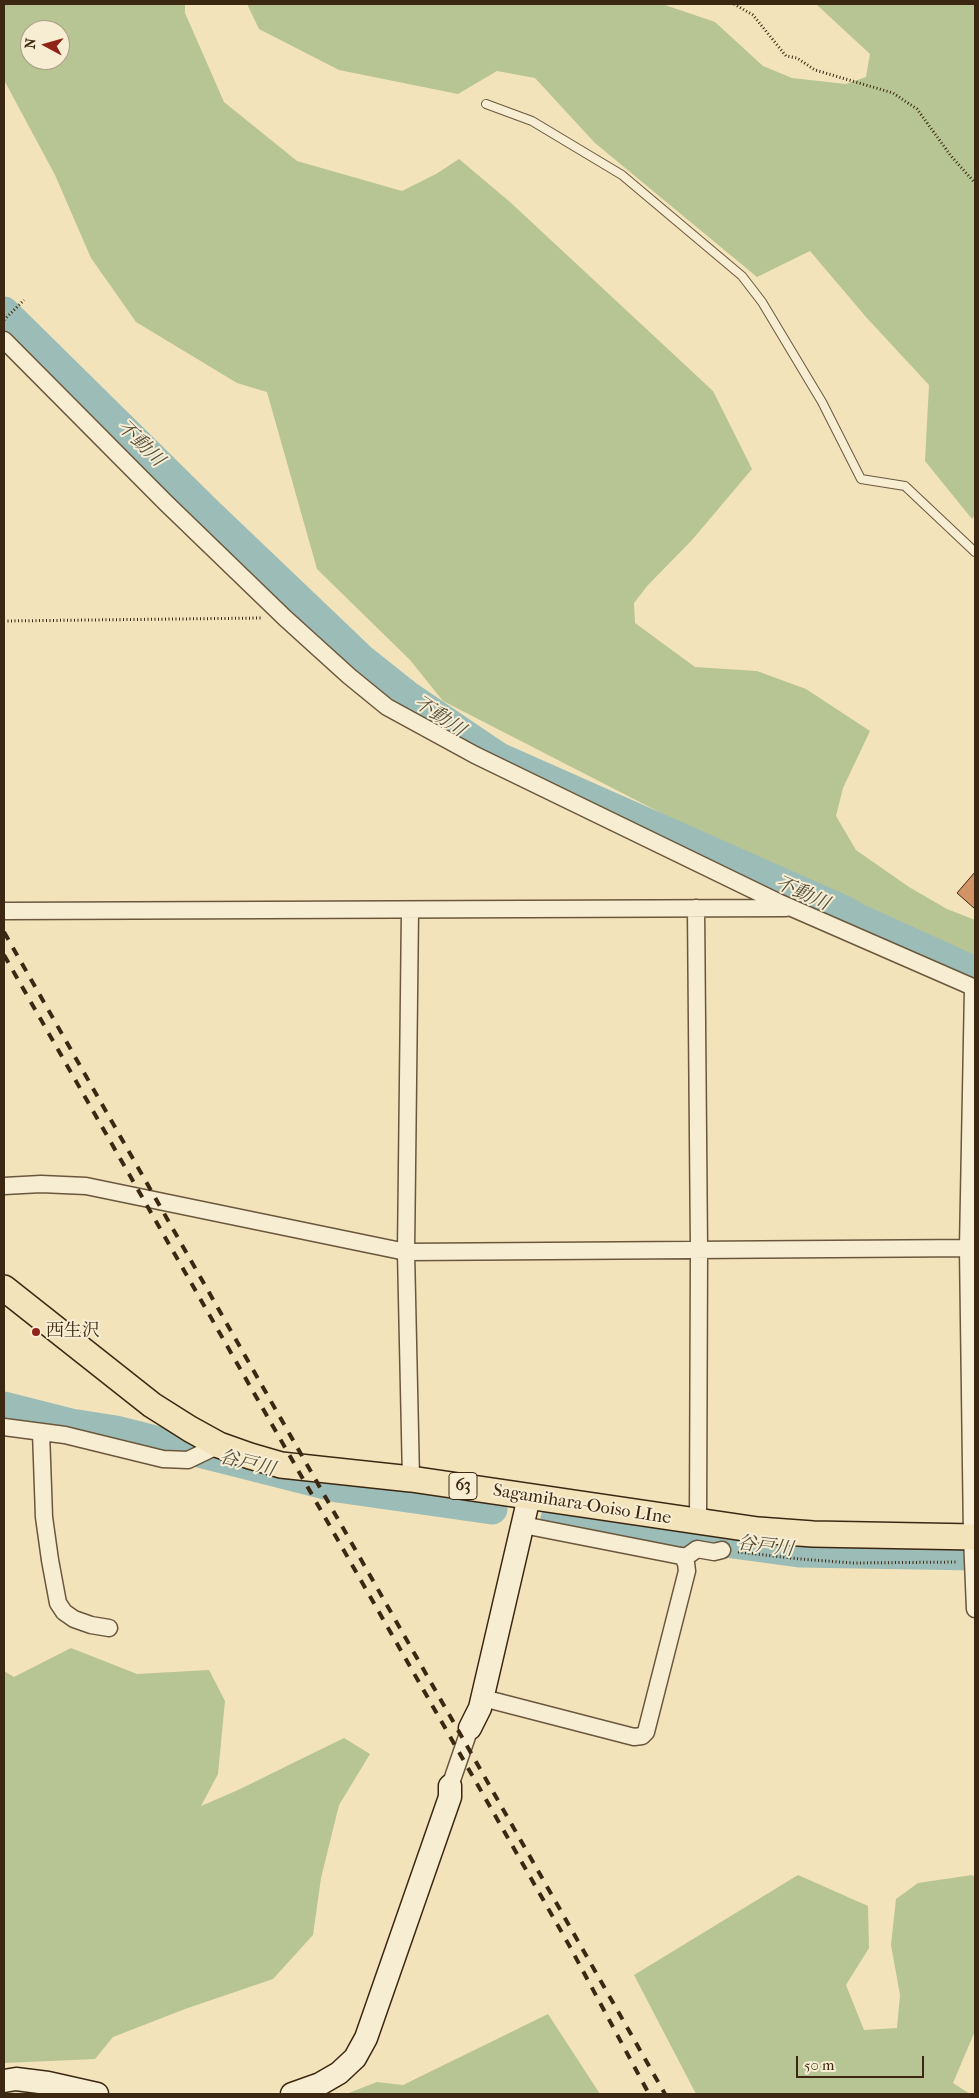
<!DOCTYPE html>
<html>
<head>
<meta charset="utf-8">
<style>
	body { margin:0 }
	#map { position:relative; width:979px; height:2098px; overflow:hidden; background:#f2e3bb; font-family:"IM FELL French Canon",serif }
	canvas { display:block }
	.frame { position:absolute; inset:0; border:5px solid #3c2812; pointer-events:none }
	.north { position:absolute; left:20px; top:20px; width:50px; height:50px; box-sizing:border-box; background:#f7edd3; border:1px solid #ac9e86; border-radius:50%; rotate:276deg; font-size:14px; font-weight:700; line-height:20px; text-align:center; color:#3c2812 }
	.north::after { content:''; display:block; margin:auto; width:18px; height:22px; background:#8f2418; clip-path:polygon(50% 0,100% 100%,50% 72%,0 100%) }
	.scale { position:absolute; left:796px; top:2056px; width:128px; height:22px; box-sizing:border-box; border:2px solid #3c2812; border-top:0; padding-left:6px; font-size:15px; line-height:18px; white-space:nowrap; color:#3c2812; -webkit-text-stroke:4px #f7edd3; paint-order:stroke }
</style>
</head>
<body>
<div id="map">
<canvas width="979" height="2098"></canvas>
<div class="frame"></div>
<div class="north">N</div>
<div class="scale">50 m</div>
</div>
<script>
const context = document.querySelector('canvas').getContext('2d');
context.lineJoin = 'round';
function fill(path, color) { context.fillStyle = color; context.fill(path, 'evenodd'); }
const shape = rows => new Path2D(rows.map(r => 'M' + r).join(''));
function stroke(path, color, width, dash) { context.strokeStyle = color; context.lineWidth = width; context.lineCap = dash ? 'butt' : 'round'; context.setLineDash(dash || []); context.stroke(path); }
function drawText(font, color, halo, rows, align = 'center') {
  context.font = font + ' "IM FELL French Canon","Noto Serif JP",serif'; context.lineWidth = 4; context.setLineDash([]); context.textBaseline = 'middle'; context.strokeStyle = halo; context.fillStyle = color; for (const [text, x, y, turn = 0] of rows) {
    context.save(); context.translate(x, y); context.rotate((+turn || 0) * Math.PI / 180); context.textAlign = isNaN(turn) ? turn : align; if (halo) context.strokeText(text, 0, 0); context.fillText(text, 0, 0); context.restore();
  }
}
fill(shape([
	[4,4,185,4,185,13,224,102,297,161,402,191,436,174,459,159,510,202,713,391,752,469,692,540,648,585,634,603,635,623,695,667,757,671,806,689,870,731,843,788,836,816,856,850,909,887,947,909,975,920,975,959,956,954,737,852,443,701,410,660,317,569,267,392,237,383,136,322,91,258,55,175,4,80],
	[30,30,60,30,60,60,30,60],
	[247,4,662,4,715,22,763,66,792,78,846,84,866,77,870,54,816,4,975,4,975,515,972,519,925,461,929,385,866,317,810,251,757,277,595,143,535,78,497,71,458,94,339,70,259,29],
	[71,1648,137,1674,209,1670,225,1701,218,1774,201,1806,238,1790,344,1738,370,1754,339,1805,321,1878,313,1935,273,1979,185,2009,113,2037,95,2059,4,2063,4,1671,14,1677],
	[798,1875,868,1906,869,1948,846,1985,864,2030,897,2028,900,1995,891,1945,896,1899,918,1883,972,1875,975,1877,975,2031,953,2083,970,2094,696,2094,634,1975],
	[548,2014,600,2094,346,2094,377,2082,403,2085]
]), '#b7c493');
stroke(shape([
	[4,312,207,512,362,660,406,695,499,758,844,911,856,918,975,972],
	[4,1407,71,1424,116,1431,337,1487,492,1509],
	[556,1519,799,1552,975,1555]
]), '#9cbdb7', 31);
const building = shape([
	[975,872,975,909,957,893,975,872]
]);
fill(building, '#d29467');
stroke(building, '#3c2812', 1);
const lane = shape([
	[486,104,532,121,622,175,742,276,762,302,822,402,861,479,905,486,975,552]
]);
const street = shape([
	[4,340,166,503,285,618,349,676,387,707,475,755,778,902,975,988],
	[696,908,699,1250,698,1523],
	[410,910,406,1252,411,1479],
	[4,911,786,908],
	[973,988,968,1248,972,1537,975,1609],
	[4,1186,41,1184,86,1186,406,1252,975,1248],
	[4,1427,65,1435,163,1459,188,1460,219,1445],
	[41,1432,44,1517,50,1560,58,1603,64,1612,74,1619,91,1625,109,1628],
	[523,1525,686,1557,697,1549,714,1552,722,1550],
	[483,1698,634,1737,642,1736,646,1732,687,1571,686,1563,682,1556],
	[450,1786,470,1728]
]);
const secondary = shape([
	[470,1728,480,1708,529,1497],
	[4,2081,16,2079,48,2083,97,2094],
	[292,2094,320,2084,339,2073,355,2058,366,2038,450,1797,450,1786]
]);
const primary = shape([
	[4,1288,152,1405,190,1429,219,1445,250,1456,281,1465,411,1479,758,1530,813,1534,975,1537]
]);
stroke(lane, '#6a573c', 10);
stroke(street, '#6a573c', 19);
stroke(secondary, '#3c2812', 25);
stroke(primary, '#3c2812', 28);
stroke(shape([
	[734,4,753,15,786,56,797,58,815,70,893,93,917,109,951,156,975,183],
	[4,320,24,300],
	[4,621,263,618],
	[738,1552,800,1559,854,1563,958,1562]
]), '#3c2812', 3, [1, 2.5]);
stroke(lane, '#f7edd3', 8);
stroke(street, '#f7edd3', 16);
stroke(secondary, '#f7edd3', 22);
stroke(primary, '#f2e3bb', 25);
stroke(shape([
	[4,932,665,2094],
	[4,955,569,1945,649,2094]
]), '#3c2812', 4, [9, 9]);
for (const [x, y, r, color] of [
	[36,1332,5,"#8f2418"]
]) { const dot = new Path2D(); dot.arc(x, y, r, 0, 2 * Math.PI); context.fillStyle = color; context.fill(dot); stroke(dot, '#f7edd3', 2); }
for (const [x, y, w] of [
	[463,1486,28]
]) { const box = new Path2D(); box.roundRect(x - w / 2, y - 13.5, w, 27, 4); context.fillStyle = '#f7edd3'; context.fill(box); stroke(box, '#3c2812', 1); }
drawText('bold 16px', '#3c2812', null, [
	["63",463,1486]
]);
drawText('18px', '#3c2812', '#f7edd3', [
	["西生沢",46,1332]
], 'left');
drawText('18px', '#3c2812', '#f7edd3', [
	["Sagamihara-Ooiso LIne",582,1505,9]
]);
drawText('italic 19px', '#544d3b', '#f7edd3', [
	["不動川",140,444,44],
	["不動川",439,717,34],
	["不動川",802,894,24],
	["谷戸川",247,1464,14],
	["谷戸川",765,1547,7]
]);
</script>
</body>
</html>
